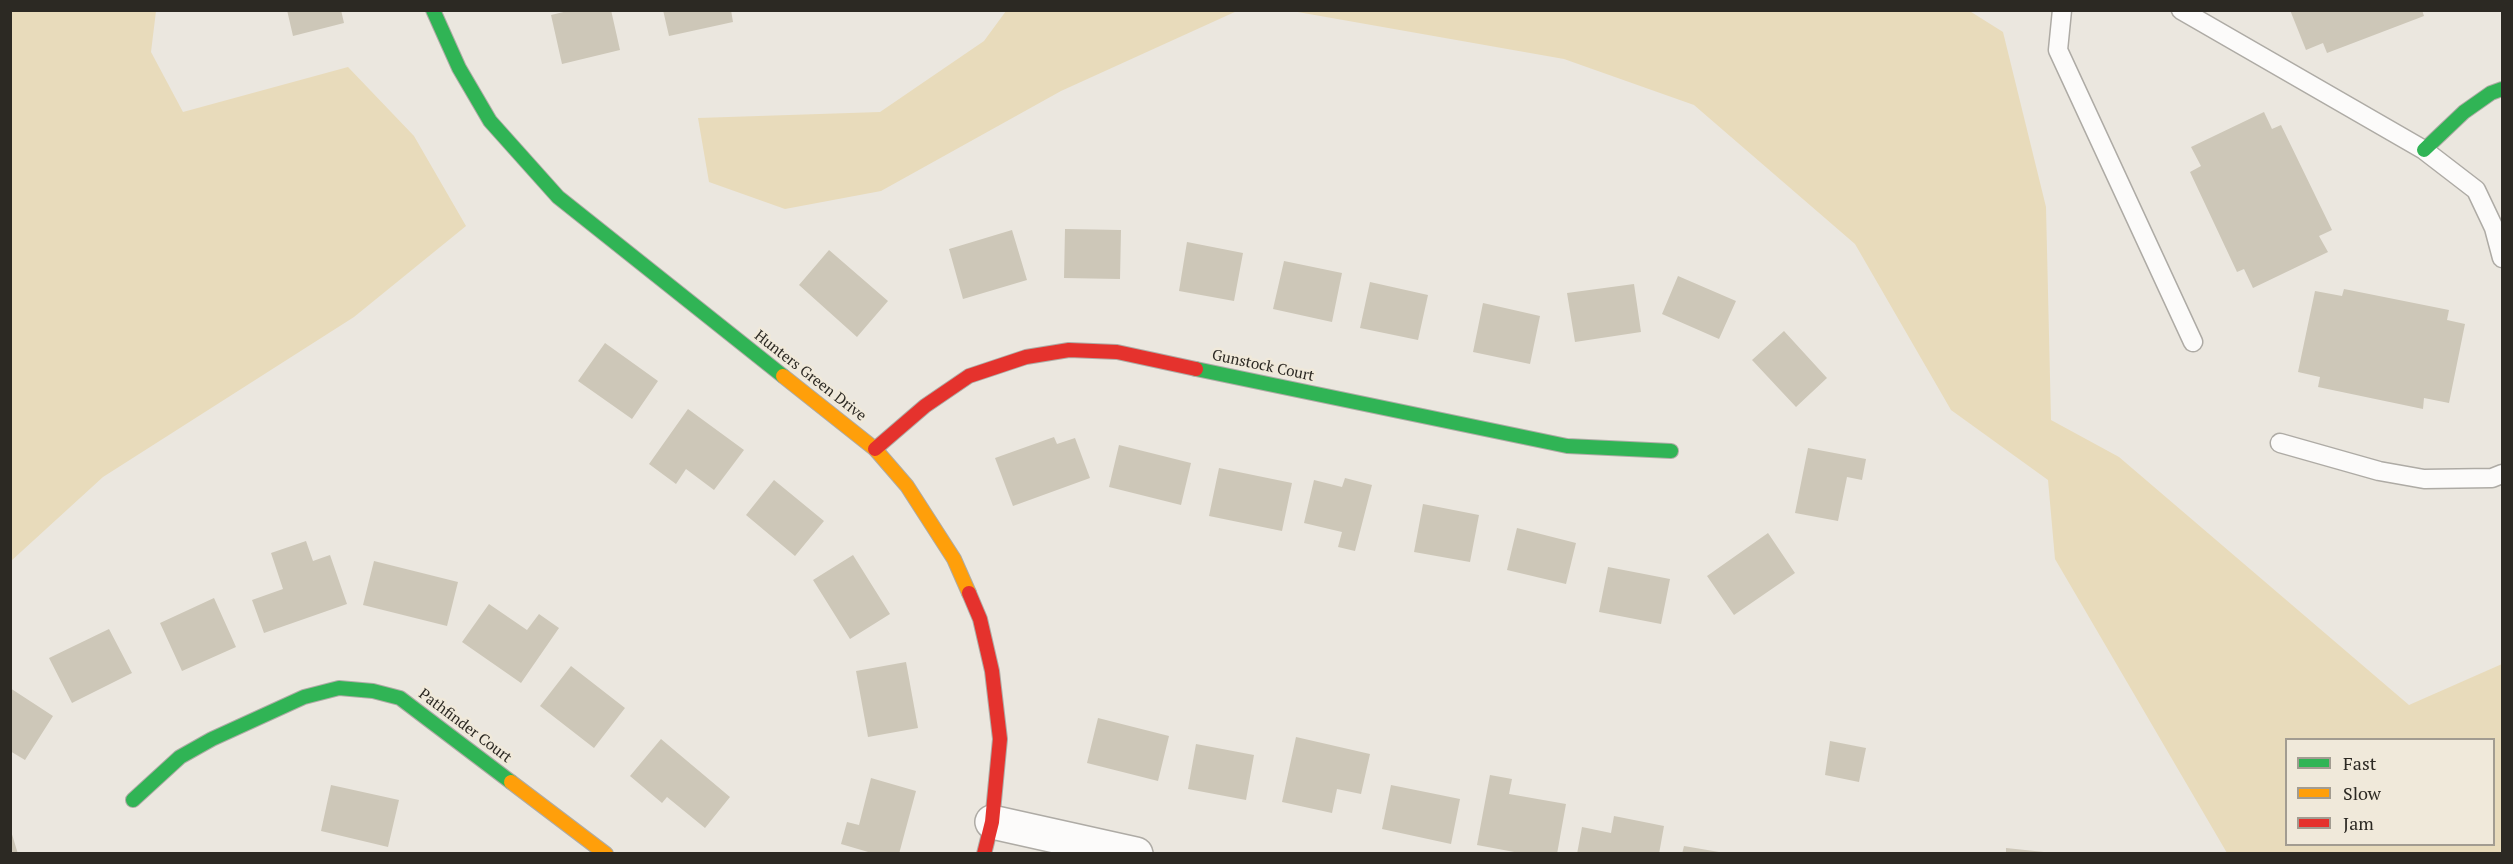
<!DOCTYPE html>
<html>
<head>
<meta charset="utf-8">
<style>
	body { margin:0 }
	#map { position:relative; width:2513px; height:864px; overflow:hidden; background:#ebe7df; font-family:"PT Serif",serif }
	canvas { display:block }
	.frame { position:absolute; inset:0; border:12px solid #2c2923; pointer-events:none }
	.legend { position:absolute; left:2285px; top:738px; width:210px; height:108px; box-sizing:border-box; background:#f0e9da; border:2px solid #a29c91; margin:0; padding:8px 10px; list-style:none; font-size:18px; color:#2c2923 }
	.legend li { display:flex; align-items:center; gap:12px; height:30px }
	.legend b { width:30px; border:2px solid #a29c91 }
</style>
</head>
<body>
<div id="map">
<canvas width="2513" height="864"></canvas>
<div class="frame"></div>
<ul class="legend">
<li><b style="height:8px;background:#30b455"></b>Fast</li>
<li><b style="height:8px;background:#ff9f0a"></b>Slow</li>
<li><b style="height:8px;background:#e5322d"></b>Jam</li>
</ul>
</div>
<script>
const context = document.querySelector('canvas').getContext('2d');
context.lineJoin = 'round';
function fill(path, color) { context.fillStyle = color; context.fill(path, 'evenodd'); }
const shape = rows => new Path2D(rows.map(r => 'M' + r).join(''));
function stroke(path, color, width, dash) { context.strokeStyle = color; context.lineWidth = width; context.lineCap = dash ? 'butt' : 'round'; context.setLineDash(dash || []); context.stroke(path); }
function drawText(font, color, halo, rows, align = 'center') {
  context.font = font + ' "PT Serif",serif'; context.lineWidth = 5; context.setLineDash([]); context.textBaseline = 'middle'; context.strokeStyle = halo; context.fillStyle = color; for (const [text, x, y, turn = 0] of rows) {
    context.save(); context.translate(x, y); context.rotate((+turn || 0) * Math.PI / 180); context.textAlign = isNaN(turn) ? turn : align; if (halo) context.strokeText(text, 0, 0); context.fillText(text, 0, 0); context.restore();
  }
}
fill(shape([
	[11,10,156,11,151,52,183,112,348,67,414,136,466,226,354,317,103,477,11,561],
	[1968,10,2003,32,2046,207,2051,420,2119,457,2409,705,2502,664,2502,853,2227,853,2055,559,2048,480,1951,410,1855,244,1694,105,1564,59,1292,11],
	[2286,740,2494,740,2494,844,2286,844],
	[1006,11,1237,11,1061,91,881,191,785,209,709,182,698,118,880,112,984,41]
]), '#e8dbbb');
fill(shape([
	[287,10,341,10,344,23,293,36],
	[572,10,611,10,620,50,562,64,551,15],
	[663,10,731,10,733,22,669,36],
	[2290,10,2422,10,2424,16,2327,53,2323,43,2306,50],
	[2264,112,2272,129,2281,125,2332,230,2319,236,2328,252,2253,288,2244,269,2237,272,2190,172,2201,166,2191,147],
	[1065,229,1121,230,1120,279,1064,278],
	[1012,230,1027,280,963,299,949,249],
	[1187,242,1243,253,1234,301,1179,291],
	[829,250,888,301,857,337,799,285],
	[1284,261,1342,273,1332,322,1273,309],
	[1678,276,1736,301,1719,339,1662,314],
	[1370,282,1428,295,1418,340,1360,328],
	[1634,284,1641,332,1575,342,1567,293],
	[2344,289,2449,310,2447,320,2465,324,2449,403,2424,398,2423,409,2318,387,2320,377,2298,372,2315,291,2342,296],
	[1483,303,1540,316,1530,364,1473,352],
	[1784,331,1827,378,1796,407,1752,360],
	[605,343,658,381,632,419,578,381],
	[688,409,744,450,714,490,686,469,676,484,649,464],
	[1054,437,1057,444,1075,438,1090,478,1013,506,995,458],
	[1119,445,1191,463,1181,505,1109,487],
	[1808,448,1866,459,1862,480,1847,477,1838,521,1795,513],
	[1219,468,1292,483,1282,531,1209,516],
	[1345,478,1372,485,1355,551,1338,547,1342,532,1304,523,1314,480,1342,487],
	[774,480,824,521,795,556,746,515],
	[1423,504,1479,515,1470,562,1414,552],
	[1517,528,1576,543,1566,584,1507,570],
	[1768,533,1795,573,1734,615,1707,576],
	[306,541,313,561,330,555,347,604,264,633,252,600,283,589,271,553],
	[853,555,890,614,850,639,813,580],
	[374,561,458,582,447,626,363,605],
	[1608,567,1670,579,1661,624,1599,612],
	[214,598,236,647,182,671,160,623],
	[489,604,527,630,539,614,559,628,521,683,462,642],
	[109,629,132,673,72,703,49,658],
	[906,662,918,728,868,737,856,671],
	[571,666,625,708,594,748,540,706],
	[10,688,53,716,25,760,10,751],
	[1098,718,1169,736,1158,781,1087,763],
	[1296,737,1370,754,1361,794,1337,789,1332,813,1282,802],
	[661,739,730,797,705,828,667,797,662,803,630,776],
	[1830,741,1866,748,1859,782,1825,775],
	[1196,744,1254,755,1246,800,1188,789],
	[1490,775,1512,779,1509,794,1566,804,1557,854,1525,854,1477,845],
	[871,778,916,791,899,854,875,854,841,844,847,822,859,825],
	[331,785,399,800,388,847,321,831],
	[1391,785,1460,799,1451,844,1382,829],
	[1614,816,1664,826,1659,854,1577,854,1582,827,1611,833],
	[10,831,11,831,18,854,10,854],
	[1684,846,1719,852,1719,854,1682,854],
	[2006,848,2044,852,2044,854,2006,854]
]), '#cdc7b8');
const lane = shape([
	[2062,10,2058,50,2193,342],
	[2181,10,2424,150,2476,190,2494,228,2502,258],
	[2280,443,2379,471,2424,479,2492,478,2502,474]
]);
const street = shape([
	[992,822,1136,854]
]);
const fast = shape([
	[433,10,459,68,490,121,558,197,783,376],
	[2424,150,2464,112,2491,93,2502,89],
	[1196,369,1567,446,1671,451],
	[133,800,180,757,212,739,304,697,339,688,373,691,400,698,511,782]
]);
const slow = shape([
	[783,376,875,449,907,486,954,559,969,593],
	[511,782,606,854]
]);
const jam = shape([
	[875,449,925,406,969,376,1026,357,1069,350,1117,352,1196,369],
	[969,593,980,619,992,671,1000,739,992,822,984,854]
]);
stroke(lane, '#aeaba5', 21);
stroke(street, '#aeaba5', 36);
stroke(fast, '#aeaba5', 16);
stroke(slow, '#aeaba5', 16);
stroke(jam, '#aeaba5', 16);
stroke(lane, '#fcfbfa', 18);
stroke(street, '#fcfbfa', 33);
stroke(fast, '#30b455', 14);
stroke(slow, '#ff9f0a', 14);
stroke(jam, '#e5322d', 14);
drawText('15px', '#2c2923', '#f0e9da', [
	["Gunstock Court",1263,366,12],
	["Hunters Green Drive",810,376,38],
	["Pathfinder Court",465,726,37]
]);
</script>
</body>
</html>
